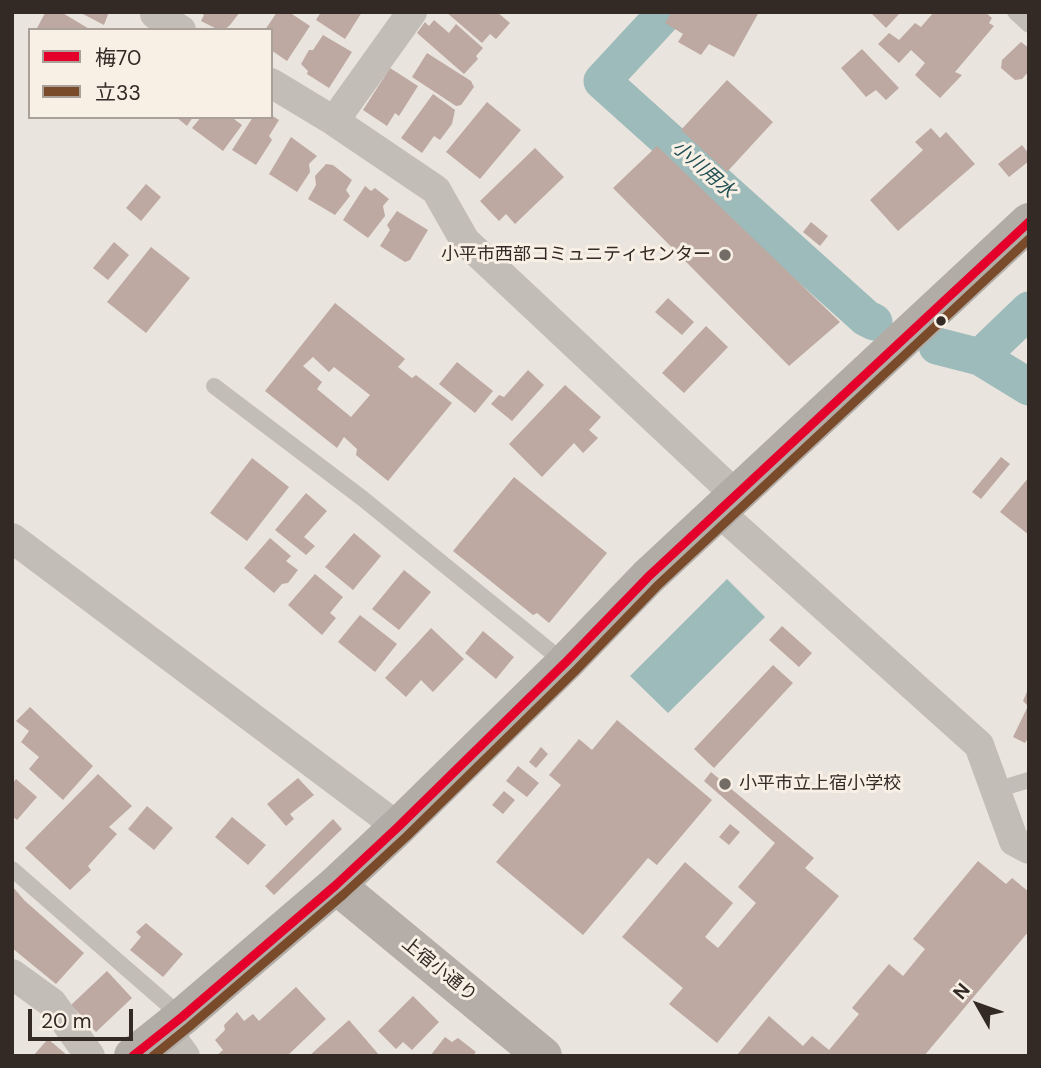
<!DOCTYPE html>
<html>
<head>
<meta charset="utf-8">
<style>
	body { margin:0 }
	#map { position:relative; width:1041px; height:1068px; overflow:hidden; background:#eae4de; font-family:"DM Sans","Noto Sans JP",sans-serif }
	canvas { display:block }
	.frame { position:absolute; inset:0; border:14px solid #332a26; pointer-events:none }
	.legend { position:absolute; left:28px; top:28px; width:245px; height:91px; box-sizing:border-box; background:#f8efe5; border:2px solid #a9a099; margin:0; padding:9px 12px; list-style:none; font-size:21px; color:#332a26 }
	.legend li { display:flex; align-items:center; gap:14px; height:35px }
	.legend b { width:35px; border:2px solid #a9a099 }
	.north { position:absolute; left:943px; top:970px; width:70px; height:70px; -webkit-text-stroke:5px #f8efe5; paint-order:stroke; rotate:310deg; font-size:19px; font-weight:700; line-height:28px; text-align:center; color:#332a26 }
	.north::after { content:''; display:block; margin:auto; width:24px; height:32px; background:#332a26; clip-path:polygon(50% 0,100% 100%,50% 72%,0 100%) }
	.scale { position:absolute; left:28px; top:1009px; width:105px; height:32px; box-sizing:border-box; border:4px solid #332a26; border-top:0; padding-left:9px; font-size:21px; line-height:24px; white-space:nowrap; color:#332a26; -webkit-text-stroke:5px #f8efe5; paint-order:stroke }
</style>
</head>
<body>
<div id="map">
<canvas width="1041" height="1068"></canvas>
<div class="frame"></div>
<ul class="legend">
<li><b style="height:9px;background:#e4002b"></b>梅70</li>
<li><b style="height:9px;background:#7a4b2a"></b>立33</li>
</ul>
<div class="north">N</div>
<div class="scale">20 m</div>
</div>
<script>
const context = document.querySelector('canvas').getContext('2d');
context.lineJoin = 'round';
function fill(path, color) { context.fillStyle = color; context.fill(path, 'evenodd'); }
const shape = rows => new Path2D(rows.map(r => 'M' + r).join(''));
function stroke(path, color, width, dash) { context.strokeStyle = color; context.lineWidth = width; context.lineCap = dash ? 'butt' : 'round'; context.setLineDash(dash || []); context.stroke(path); }
function drawText(font, color, halo, rows, align = 'center') {
  context.font = font + ' "DM Sans","Noto Sans JP",sans-serif'; context.lineWidth = 6; context.setLineDash([]); context.textBaseline = 'middle'; context.strokeStyle = halo; context.fillStyle = color; for (const [text, x, y, turn = 0] of rows) {
    context.save(); context.translate(x, y); context.rotate((+turn || 0) * Math.PI / 180); context.textAlign = isNaN(turn) ? turn : align; if (halo) context.strokeText(text, 0, 0); context.fillText(text, 0, 0); context.restore();
  }
}
fill(shape([
	[727,579,765,617,668,713,630,676]
]), '#9cbbba');
stroke(shape([
	[666,12,602,81,866,318,874,322],
	[1029,310,980,357,1029,387],
	[937,346,980,357]
]), '#9cbbba', 37);
fill(shape([
	[52,12,61,12,91,30,36,30,45,13,52,14],
	[79,12,109,12,104,25],
	[199,12,240,12,230,25,224,30,219,30,201,21,204,15],
	[277,12,289,12,310,26,287,61,271,50,271,30,265,30],
	[321,12,362,12,345,39,316,20],
	[446,12,497,12,510,23,496,39,490,34,482,43],
	[672,12,759,12,734,57,709,44,701,55,678,42,683,34,665,23],
	[870,12,901,12,886,28],
	[934,12,985,12,992,18,989,23,994,26,955,72,962,75,940,98,915,75,925,63,911,50,899,63,878,44,889,33,899,40,915,23,921,27],
	[434,20,449,33,456,24,483,48,476,56,478,59,464,74,417,33,425,22,429,26],
	[323,35,352,52,329,88,307,74,308,71,301,64,309,50,313,50],
	[1021,42,1029,48,1029,71,1022,79,1015,80,1001,68,1002,60],
	[862,49,899,88,886,100,876,90,866,97,841,68],
	[427,53,471,81,474,87,461,105,456,106,412,77],
	[390,68,418,86,399,116,395,113,387,126,363,110],
	[727,80,773,122,727,172,681,130],
	[433,94,455,110,452,124,440,140,434,136,422,153,401,138],
	[487,102,521,130,480,179,446,152],
	[271,115,279,120,269,136,272,140,256,165,232,150,253,117,271,117],
	[176,117,193,117,187,126],
	[201,117,236,117,234,119,242,125,223,151,192,128],
	[931,128,940,138,946,132,975,164,898,231,870,200,923,150,915,142],
	[291,137,317,156,309,164,310,172,297,192,269,174],
	[1022,145,1029,154,1029,161,1009,177,998,164],
	[657,146,840,322,789,366,613,188],
	[535,148,564,177,515,224,506,214,499,221,480,201],
	[326,164,333,165,352,180,346,190,350,196,335,215,308,199,316,185,315,176],
	[146,184,161,197,141,221,126,208],
	[365,186,371,191,375,188,389,199,383,206,385,216,368,238,343,220],
	[397,211,428,230,410,260,405,262,380,246,390,230,387,225],
	[811,222,828,236,820,246,803,232],
	[114,242,129,255,108,280,93,268],
	[151,247,190,278,146,333,107,302],
	[668,298,694,322,682,335,655,312],
	[335,303,405,359,398,367,412,378,416,375,452,403,388,481,356,455,357,449,344,437,337,448,265,391],
	[313,357,329,372,334,367,370,395,351,417,317,389,322,382,303,366],
	[706,326,728,347,684,393,662,373],
	[457,362,493,391,475,413,439,384],
	[528,370,544,385,512,421,491,404,499,395,504,397],
	[565,385,601,417,589,430,598,438,583,453,574,443,542,477,509,444],
	[1001,457,1010,464,981,499,972,492],
	[252,458,289,487,247,541,210,513],
	[514,477,607,553,549,623,537,613,533,615,453,551],
	[1029,477,1029,535,1000,512],
	[306,493,327,511,304,537,315,546,306,555,275,530],
	[354,533,381,556,353,590,325,567],
	[270,538,291,556,286,561,298,570,288,583,282,584,274,593,244,568],
	[404,570,431,592,399,630,372,609],
	[315,574,343,597,330,613,336,618,322,635,288,605],
	[360,615,397,644,375,672,338,642],
	[782,626,812,653,799,667,769,640],
	[431,628,464,659,433,692,421,680,406,697,385,678],
	[483,631,514,657,496,679,465,653],
	[773,665,793,683,714,768,694,749],
	[1029,687,1029,736,1025,743,1013,737,1028,706,1023,701],
	[30,707,93,766,63,800,29,769,39,757,21,742,29,731,16,721],
	[617,720,712,800,657,865,648,858,583,935,496,862,561,785,549,775,579,739,592,750],
	[541,747,548,754,536,768,529,762],
	[518,766,539,783,527,797,506,781],
	[711,772,814,858,805,868,839,896,717,1043,669,1004,683,988,622,937,685,862,733,903,705,937,718,948,756,903,738,887,775,843,704,781],
	[98,774,132,806,109,827,117,834,88,866,91,870,70,890,25,848],
	[298,778,314,795,290,814,294,819,286,826,267,804],
	[16,779,37,797,17,820,12,816,12,784],
	[504,791,515,800,503,814,492,805],
	[147,806,173,828,154,850,128,829],
	[232,817,266,845,248,865,215,837],
	[333,819,342,829,274,895,265,886],
	[730,824,740,832,729,845,719,837],
	[978,861,1006,884,1012,878,1029,892,1029,931,924,1056,737,1055,769,1016,803,1046,812,1036,829,1050,859,1014,852,1008,889,964,903,976,925,949,913,939],
	[12,886,25,901,84,953,56,984,12,948],
	[146,923,183,954,163,977,130,950,141,937,136,932],
	[107,971,132,998,96,1032,71,1005],
	[296,987,326,1019,287,1056,216,1056,223,1050,215,1040,225,1030,224,1025,237,1012,244,1021,253,1014,259,1021],
	[413,996,439,1022,412,1050,403,1042,396,1049,378,1031],
	[349,1020,380,1056,309,1056],
	[445,1037,452,1042,458,1038,476,1052,472,1056,430,1056],
	[48,1039,68,1056,33,1056]
]), '#bda9a1');
stroke(shape([
	[1015,12,1029,25],
	[214,386,362,498,565,663],
	[996,790,1029,780],
	[12,869,182,1017]
]), '#c3bdb8', 16);
stroke(shape([
	[157,12,155,14,181,30],
	[412,12,334,121,436,190,465,241,737,496],
	[271,83,334,121],
	[719,512,979,745,1014,841,1029,849],
	[12,538,398,827],
	[12,974,52,1003,90,1056],
	[166,1030,185,1056]
]), '#c3bdb8', 30);
stroke(shape([
	[336,885,543,1056]
]), '#b4ada8', 38);
stroke(shape([
	[133,1056,182,1017,336,885,398,827,565,663,648,577,1029,222]
]), '#b2aca7', 38);
stroke(shape([
	[133,1056,182,1017,336,885,398,827,565,663,648,577,1029,222]
]), '#e4002b', 9);
stroke(shape([
	[153,1056,190,1026,344,894,407,836,574,672,657,586,1029,239]
]), '#7a4b2a', 9);
for (const [x, y, r, color] of [
	[725,255,7,"#736b66"],
	[941,321,6,"#332a26"],
	[725,784,7,"#736b66"]
]) { const dot = new Path2D(); dot.arc(x, y, r, 0, 2 * Math.PI); context.fillStyle = color; context.fill(dot); stroke(dot, '#f8efe5', 2.5); }
drawText('18px', '#332a26', '#f8efe5', [
	["小平市西部コミュニティセンター",711,255],
	["小平市立上宿小学校",739,784,"left"]
], 'right');
drawText('18px', '#332a26', '#f8efe5', [
	["上宿小通り",439,970,39]
]);
drawText('italic 19px', '#1f4f52', '#f8efe5', [
	["小川用水",703,170,41]
]);
</script>
</body>
</html>
